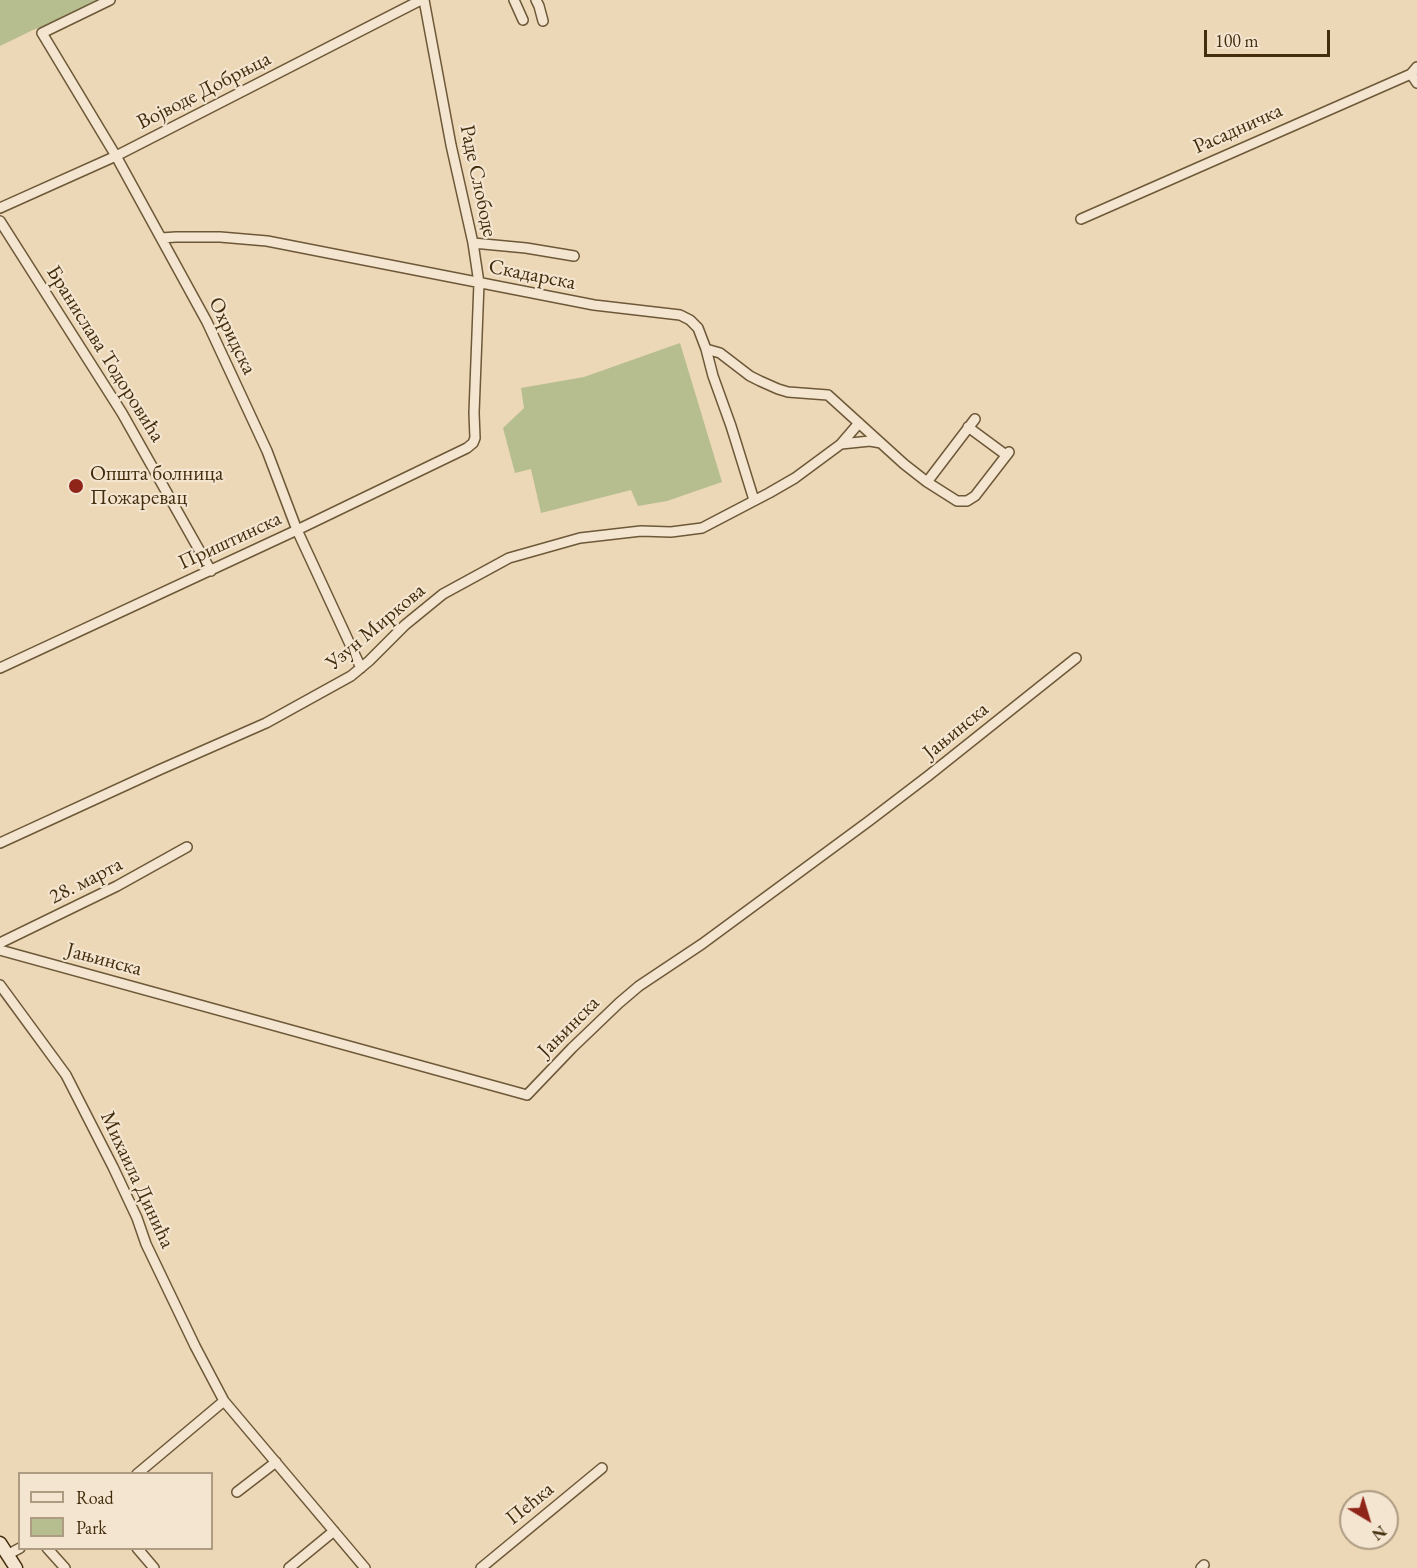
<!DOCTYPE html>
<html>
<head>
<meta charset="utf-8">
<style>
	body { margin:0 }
	#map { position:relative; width:1417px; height:1568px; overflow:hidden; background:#ecd7b6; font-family:"EB Garamond",serif }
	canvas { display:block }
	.legend { position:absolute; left:18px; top:1472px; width:195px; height:78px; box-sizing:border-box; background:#f3e5d0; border:2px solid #ad9b82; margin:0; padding:8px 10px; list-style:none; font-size:18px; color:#432d0d }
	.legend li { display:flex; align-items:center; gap:12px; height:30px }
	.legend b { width:30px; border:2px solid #ad9b82 }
	.north { position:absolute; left:1339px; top:1490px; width:60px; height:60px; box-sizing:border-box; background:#f3e5d0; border:2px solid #ad9b82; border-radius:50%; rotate:142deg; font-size:16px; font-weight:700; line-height:24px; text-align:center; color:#432d0d }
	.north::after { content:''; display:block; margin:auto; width:21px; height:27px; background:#8f2418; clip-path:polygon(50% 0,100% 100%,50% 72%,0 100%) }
	.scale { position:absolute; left:1204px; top:30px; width:126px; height:27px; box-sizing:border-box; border:3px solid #432d0d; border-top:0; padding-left:8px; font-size:18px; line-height:21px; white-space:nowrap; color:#432d0d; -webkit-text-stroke:4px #f3e5d0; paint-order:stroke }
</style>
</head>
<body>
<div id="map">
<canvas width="1417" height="1568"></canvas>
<ul class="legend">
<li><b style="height:8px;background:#f3e5d0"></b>Road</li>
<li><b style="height:16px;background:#b6be8f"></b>Park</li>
</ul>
<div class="north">N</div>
<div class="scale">100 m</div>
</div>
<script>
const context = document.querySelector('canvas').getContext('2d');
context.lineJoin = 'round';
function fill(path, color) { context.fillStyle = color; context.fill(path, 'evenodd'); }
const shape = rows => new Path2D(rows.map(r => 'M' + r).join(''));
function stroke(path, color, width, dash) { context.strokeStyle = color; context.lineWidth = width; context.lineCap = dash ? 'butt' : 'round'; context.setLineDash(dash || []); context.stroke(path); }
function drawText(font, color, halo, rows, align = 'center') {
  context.font = font + ' "EB Garamond",serif'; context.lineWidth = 4.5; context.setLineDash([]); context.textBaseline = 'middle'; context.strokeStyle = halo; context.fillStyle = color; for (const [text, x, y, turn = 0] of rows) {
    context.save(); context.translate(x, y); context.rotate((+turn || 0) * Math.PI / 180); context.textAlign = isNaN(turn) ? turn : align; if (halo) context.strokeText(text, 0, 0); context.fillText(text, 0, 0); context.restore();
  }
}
fill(shape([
	[0,0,104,0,74,15,33,30,0,46],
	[680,343,722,482,667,501,638,506,631,490,541,513,531,469,515,473,503,428,524,408,521,388,584,377]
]), '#b6be8f');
const minor = shape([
	[110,0,42,33,116,156,207,322,267,451,297,530,361,668],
	[514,0,523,20],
	[536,0,539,6,543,21],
	[1417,67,1411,74,1417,83],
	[0,208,116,156,421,0],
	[1081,219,1411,74],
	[0,221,122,413,211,571],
	[161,238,176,237,220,237,267,241,594,305,680,315,690,320,698,328,706,349,720,353,750,376,760,381,778,389,788,392,828,395,904,464,927,482,957,501,967,501,975,496,1009,452],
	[473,243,526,248,574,256],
	[706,349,713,376,731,426,754,500],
	[968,427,1006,455],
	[841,444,870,441,881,443],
	[927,482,975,419],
	[0,668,297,530,467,448,473,443,475,438,474,413,479,283,473,243,451,145,424,0],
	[0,843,159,770,266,723,351,676,369,661,405,625,443,594,509,558,580,538,641,531,671,532,702,528,769,493,795,478,841,444,859,423],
	[0,943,117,886,187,847],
	[0,950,527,1095,572,1048,619,1003,639,986,702,944,869,821,928,776,1076,658],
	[0,985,66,1075,113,1167,137,1218,146,1244,195,1346,224,1401,365,1568],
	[137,1474,224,1401],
	[237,1492,276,1462],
	[47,1548,65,1568],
	[137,1548,154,1568],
	[7,1555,20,1548],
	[289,1568,334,1531],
	[481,1568,602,1468],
	[1201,1568,1204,1565]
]);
const secondary = shape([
	[0,1543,16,1568]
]);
stroke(minor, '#6d5837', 12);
stroke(secondary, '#432d0d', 15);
stroke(minor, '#f3e5d0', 9);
stroke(secondary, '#f3e5d0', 12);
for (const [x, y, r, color] of [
	[76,486,8,"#8f2418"]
]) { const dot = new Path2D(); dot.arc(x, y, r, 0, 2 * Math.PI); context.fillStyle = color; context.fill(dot); stroke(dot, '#f3e5d0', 2); }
drawText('21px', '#432d0d', '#f3e5d0', [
	["Војводе Добрњца",204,91,-27],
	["Расадничка",1238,129,-24],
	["Раде Слободе",478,181,78],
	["Скадарска",532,275,11],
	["Охридска",232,336,64],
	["Бранислава Тодоровића",105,354,58],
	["Приштинска",230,541,-25],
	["Узун Миркова",376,627,-40],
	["Јањинска",956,731,-39],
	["28. марта",86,881,-27],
	["Јањинска",104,960,15],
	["Јањинска",569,1027,-45],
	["Михаила Динића",137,1180,65],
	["Пећка",530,1504,-39]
]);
drawText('21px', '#432d0d', '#f3e5d0', [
	["Општа болница",90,474],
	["Пожаревац",90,498]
], 'left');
</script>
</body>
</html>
